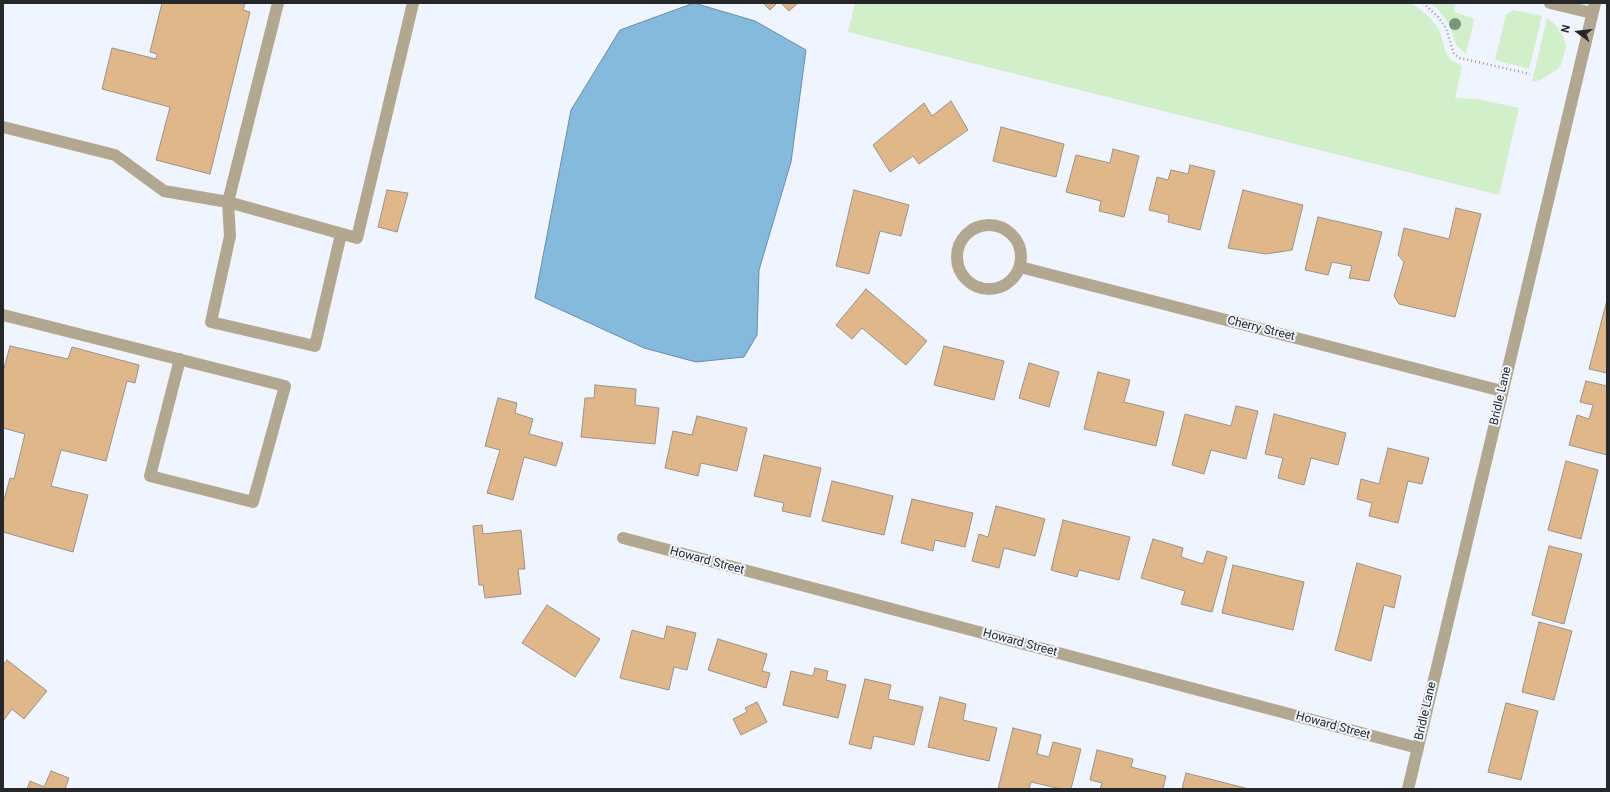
<!DOCTYPE html>
<html>
<head>
<meta charset="utf-8">
<style>
	body { margin:0 }
	#map { position:relative; width:1610px; height:792px; overflow:hidden; background:#f0f4fd; font-family:Roboto,sans-serif }
	canvas { display:block }
	.frame { position:absolute; inset:0; border:4px solid #26272b; pointer-events:none }
	.north { position:absolute; left:1558px; top:12px; width:40px; height:40px; -webkit-text-stroke:3px #f0f4fd; paint-order:stroke; rotate:285deg; font-size:11px; font-weight:700; line-height:16px; text-align:center; color:#26272b }
	.north::after { content:''; display:block; margin:auto; width:14px; height:18px; background:#26272b; clip-path:polygon(50% 0,100% 100%,50% 72%,0 100%) }
</style>
</head>
<body>
<div id="map">
<canvas width="1610" height="792"></canvas>
<div class="frame"></div>
<div class="north">N</div>
</div>
<script>
const context = document.querySelector('canvas').getContext('2d');
context.lineJoin = 'round';
function fill(path, color) { context.fillStyle = color; context.fill(path, 'evenodd'); }
const shape = rows => new Path2D(rows.map(r => 'M' + r).join(''));
function stroke(path, color, width, dash) { context.strokeStyle = color; context.lineWidth = width; context.lineCap = dash ? 'butt' : 'round'; context.setLineDash(dash || []); context.stroke(path); }
function drawText(font, color, halo, rows, align = 'center') {
  context.font = font + ' Roboto,sans-serif'; context.lineWidth = 4; context.setLineDash([]); context.textBaseline = 'middle'; context.strokeStyle = halo; context.fillStyle = color; for (const [text, x, y, turn = 0] of rows) {
    context.save(); context.translate(x, y); context.rotate((+turn || 0) * Math.PI / 180); context.textAlign = isNaN(turn) ? turn : align; if (halo) context.strokeText(text, 0, 0); context.fillText(text, 0, 0); context.restore();
  }
}
fill(shape([
	[855,3,1412,3,1429,17,1439,29,1446,53,1450,59,1462,66,1455,98,1477,99,1519,108,1499,195,848,32],
	[1430,3,1456,3,1454,12,1472,18,1474,20,1466,54,1456,45,1449,24,1436,7],
	[1513,10,1542,16,1529,69,1495,60,1506,15],
	[1547,18,1559,28,1564,37,1566,47,1561,65,1558,69,1540,80,1532,82]
]), '#d1efcb');
const water = shape([
	[694,3,755,21,806,50,791,162,759,270,757,335,744,357,696,362,644,348,535,298,571,110,620,30,694,3]
]);
fill(water, '#85badd');
stroke(water, '#688ea8', 1);
const building = shape([
	[162,3,245,3,243,10,250,12,210,174,156,160,170,107,102,89,112,48,156,59,157,54,150,52,162,3],
	[763,3,777,3,770,10,763,3],
	[781,3,798,3,789,11,781,3],
	[951,101,968,130,919,164,913,156,890,172,873,145,924,103,932,116,951,101],
	[1001,127,1064,144,1056,177,993,161,1001,127],
	[1113,149,1139,156,1124,217,1099,211,1101,201,1066,192,1076,155,1110,163,1113,149],
	[1190,165,1215,171,1200,230,1168,222,1169,215,1149,210,1157,177,1168,180,1171,170,1188,174,1190,165],
	[387,190,408,193,397,232,378,227,387,190],
	[854,190,909,205,901,236,880,231,869,274,836,266,854,190],
	[1243,190,1303,205,1292,250,1266,254,1228,248,1243,190],
	[1456,208,1481,214,1455,317,1399,304,1394,296,1404,262,1398,255,1404,228,1449,239,1456,208],
	[1318,217,1382,232,1369,281,1349,278,1352,266,1332,262,1328,275,1305,270,1318,217],
	[866,289,927,341,906,365,862,328,852,339,836,325,866,289],
	[1607,300,1607,373,1589,369,1607,300],
	[10,346,68,359,72,347,139,365,135,383,127,381,106,461,61,450,51,486,88,495,73,552,3,532,3,504,10,478,14,479,25,434,3,428,3,372,10,346],
	[944,346,1004,361,994,400,934,385,944,346],
	[1029,363,1059,372,1049,407,1019,398,1029,363],
	[1098,372,1130,380,1124,402,1164,412,1156,446,1084,429,1098,372],
	[1586,381,1607,386,1607,455,1569,445,1577,415,1589,419,1593,405,1580,402,1586,381],
	[595,385,636,389,635,405,659,408,655,444,581,437,585,398,594,398,595,385],
	[498,398,517,403,515,413,533,419,529,434,563,443,556,466,524,457,513,500,487,493,500,450,485,446,498,398],
	[1236,406,1258,411,1246,459,1211,450,1204,474,1172,465,1185,414,1231,426,1236,406],
	[1274,414,1346,433,1338,465,1311,458,1304,485,1278,478,1283,458,1265,454,1274,414],
	[697,416,747,428,737,471,701,463,698,476,665,468,673,431,692,435,697,416],
	[1388,448,1429,458,1422,484,1408,481,1398,523,1369,516,1372,503,1357,499,1361,479,1379,484,1388,448],
	[764,455,821,468,810,517,782,511,784,503,754,496,764,455],
	[1566,461,1598,470,1581,539,1548,530,1566,461],
	[832,481,893,496,884,535,822,521,832,481],
	[912,499,973,513,965,547,935,540,933,551,901,543,912,499],
	[996,506,1045,519,1035,556,1004,548,999,568,972,561,979,534,988,537,996,506],
	[1063,520,1130,537,1119,580,1079,570,1077,577,1051,570,1063,520],
	[482,525,483,534,521,530,525,569,518,569,521,594,485,598,483,585,479,585,473,526,482,525],
	[1153,539,1183,548,1181,557,1203,564,1207,551,1227,557,1212,612,1181,604,1185,591,1141,578,1153,539],
	[1549,546,1582,554,1564,624,1532,615,1549,546],
	[1357,563,1401,576,1394,608,1384,605,1371,661,1335,650,1357,563],
	[1233,565,1304,582,1293,630,1222,613,1233,565],
	[547,605,600,639,575,677,522,643,547,605],
	[1539,622,1572,631,1554,700,1522,692,1539,622],
	[667,626,696,633,687,670,674,667,669,690,620,678,632,630,664,639,667,626],
	[718,639,767,654,762,671,770,673,766,688,708,670,718,639],
	[7,660,47,691,24,719,12,709,3,721,3,665,7,660],
	[815,668,828,671,826,680,846,685,838,718,783,705,791,671,813,676,815,668],
	[865,679,891,685,888,699,923,707,914,745,874,736,871,749,849,744,865,679],
	[940,697,966,704,963,720,997,728,989,761,928,747,940,697],
	[757,702,767,722,741,735,733,719,747,712,745,708,757,702],
	[1506,703,1538,711,1521,780,1488,772,1506,703],
	[1013,728,1041,735,1037,754,1049,757,1053,742,1081,749,1071,789,1061,789,1031,782,1029,789,998,789,1013,728],
	[1097,750,1133,759,1131,767,1166,776,1163,789,1100,789,1102,783,1090,780,1097,750],
	[51,771,69,778,65,789,27,789,30,781,44,787,51,771],
	[1186,773,1249,789,1182,789,1186,773]
]);
fill(building, '#dfb78b');
stroke(building, '#99938b', 1);
stroke(shape([
	[1423,3,1438,17,1446,28,1454,54,1460,58,1530,74]
]), '#95989f', 2.5, [1, 3]);
stroke(shape([
	[278,3,228,202,230,236,211,322,315,346,341,234],
	[1550,3,1592,13],
	[3,127,115,155,164,191,228,202,357,238,413,3],
	'957 257a32 32 0 1 1 64 0a32 32 0 1 1-64 0Z',
	[1020,267,1502,391],
	[3,315,285,386,253,502,150,476,180,359],
	[623,538,1418,748],
	[1408,789,1595,3]
]), '#b2a891', 12);
context.fillStyle = '#799678';
for (const [x, y] of [
	[1455,24]
]) { context.beginPath(); context.arc(x, y, 6, 0, 2 * Math.PI); context.fill(); }
drawText('12px', '#26272b', '#f0f4fd', [
	["Cherry Street",1261,329,14],
	["Bridle Lane",1501,396,-77],
	["Howard Street",707,561,15],
	["Howard Street",1020,643,15],
	["Bridle Lane",1426,711,-77],
	["Howard Street",1333,726,15]
]);
</script>
</body>
</html>
